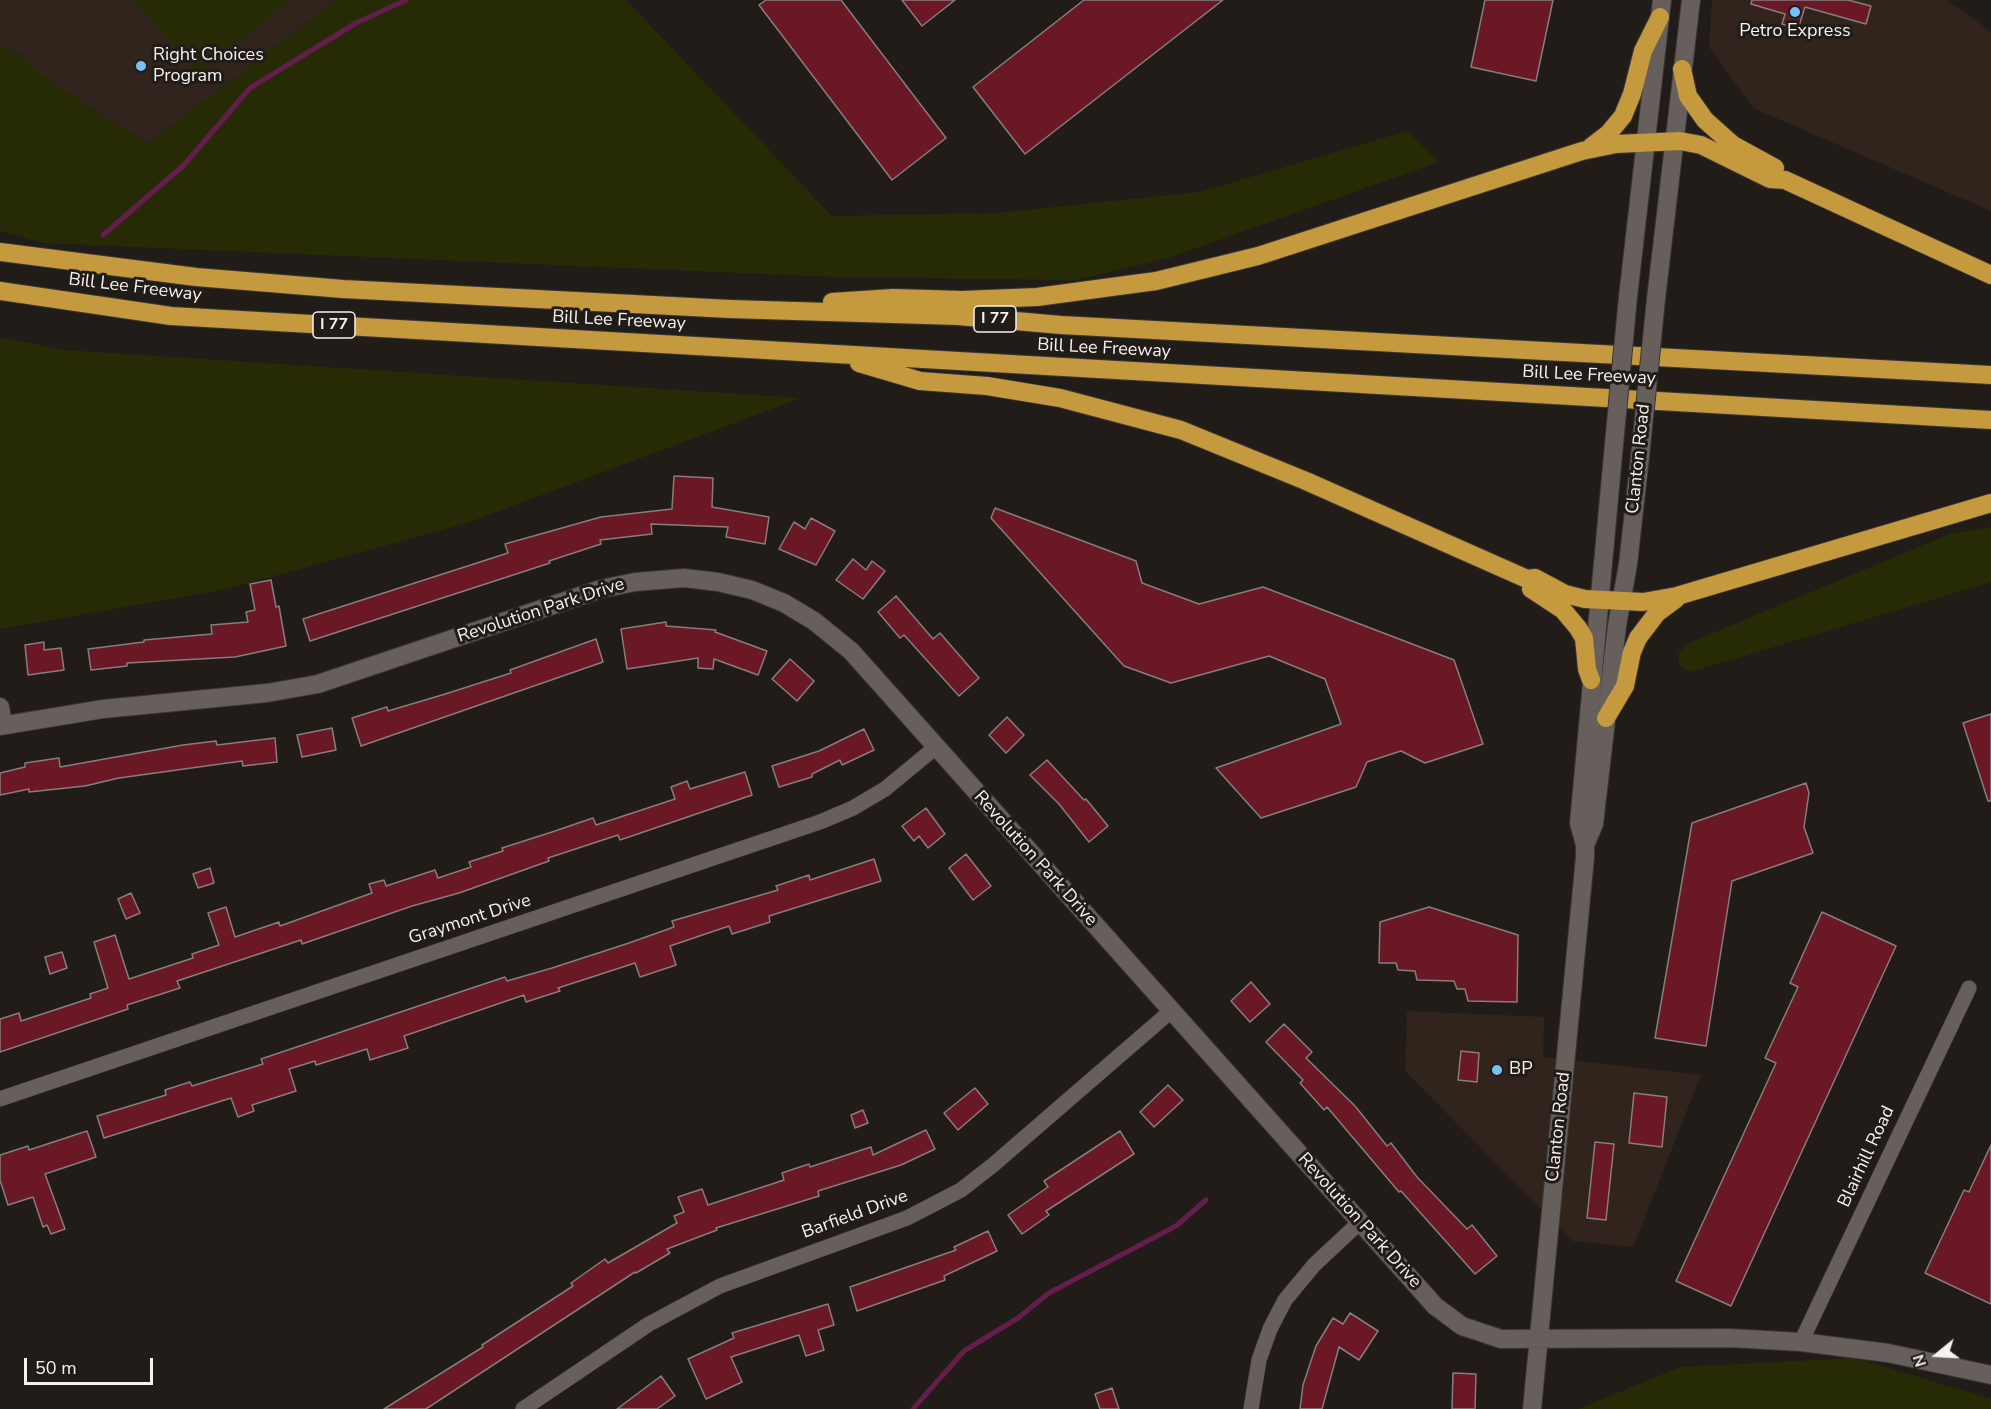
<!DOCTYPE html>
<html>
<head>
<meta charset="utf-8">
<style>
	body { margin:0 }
	#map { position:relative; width:1991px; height:1409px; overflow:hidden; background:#221c19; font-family:"Nunito Sans",sans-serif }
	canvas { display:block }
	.north { position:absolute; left:1907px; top:1325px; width:60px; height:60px; -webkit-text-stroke:4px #221c19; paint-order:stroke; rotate:252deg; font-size:16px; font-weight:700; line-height:24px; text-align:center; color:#f6f1ef }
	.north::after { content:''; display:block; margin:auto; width:21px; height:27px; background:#f6f1ef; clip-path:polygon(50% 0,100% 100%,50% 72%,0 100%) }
	.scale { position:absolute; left:24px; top:1358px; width:129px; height:27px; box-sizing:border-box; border:3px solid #f6f1ef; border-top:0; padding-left:8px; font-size:18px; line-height:21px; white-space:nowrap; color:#f6f1ef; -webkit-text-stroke:4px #221c19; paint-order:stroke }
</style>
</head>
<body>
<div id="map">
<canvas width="1991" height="1409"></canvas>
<div class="north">N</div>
<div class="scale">50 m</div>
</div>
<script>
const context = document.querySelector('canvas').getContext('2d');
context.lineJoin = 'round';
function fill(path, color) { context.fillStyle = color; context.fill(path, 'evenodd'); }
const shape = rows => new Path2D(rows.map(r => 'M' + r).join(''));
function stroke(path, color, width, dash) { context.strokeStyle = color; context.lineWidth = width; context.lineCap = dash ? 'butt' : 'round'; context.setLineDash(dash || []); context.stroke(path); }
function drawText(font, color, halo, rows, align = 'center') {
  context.font = font + ' "Nunito Sans",sans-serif'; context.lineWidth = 6; context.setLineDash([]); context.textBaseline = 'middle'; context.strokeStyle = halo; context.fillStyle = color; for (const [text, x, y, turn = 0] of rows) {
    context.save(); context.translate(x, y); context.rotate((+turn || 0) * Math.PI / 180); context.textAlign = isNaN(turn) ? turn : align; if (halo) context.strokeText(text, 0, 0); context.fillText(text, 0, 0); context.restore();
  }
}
fill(shape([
	[0,0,337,0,147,144,44,77,22,55,0,47],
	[1712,0,1947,0,1991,32,1991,211,1753,108,1709,47],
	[1407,1011,1544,1017,1543,1057,1701,1075,1633,1247,1573,1241,1405,1071]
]), '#30241d');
fill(shape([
	[134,0,291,0,199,76],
	[337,0,626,0,832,216,997,213,1200,192,1407,131,1439,162,1168,258,1076,280,835,277,44,243,0,231,0,47,22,55,44,77,147,144],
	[0,337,65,350,801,398,467,523,227,589,0,629],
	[1991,527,1991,582,1690,672,1684,670,1679,663,1679,652,1689,643,1950,534],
	[1856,1358,1991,1399,1991,1409,1578,1409,1681,1367]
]), '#262b05');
stroke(shape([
	[103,235,184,165,250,88,356,23,406,0],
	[913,1409,964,1351,1018,1318,1049,1293,1176,1226,1206,1200]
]), '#641e4e', 5);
const building = shape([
	[766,0,841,0,946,138,892,180,759,5,766,0],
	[902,0,955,0,922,26,902,0],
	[1084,0,1223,0,1025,154,973,87,1084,0],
	[1485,0,1553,0,1536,81,1471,67,1485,0],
	[1752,0,1848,0,1871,6,1866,24,1805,7,1798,29,1782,24,1785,14,1751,4,1752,0],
	[674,476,713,478,712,507,769,517,765,544,726,537,728,527,651,524,652,534,600,540,601,544,549,561,550,563,310,641,303,619,508,553,505,544,601,517,672,509,674,476],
	[995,508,1136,561,1142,583,1199,604,1263,587,1454,660,1483,744,1425,763,1401,751,1367,762,1356,787,1261,818,1216,768,1341,724,1325,679,1269,656,1171,683,1124,666,991,518,995,508],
	[811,518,835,531,816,565,779,549,794,522,805,529,811,518],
	[853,559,866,570,872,561,885,571,863,599,836,580,853,559],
	[271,580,276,607,279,606,286,646,235,657,127,663,127,666,91,670,88,649,144,642,144,640,212,634,211,625,248,622,246,612,255,610,250,584,271,580],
	[896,596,933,639,940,633,979,678,959,696,904,635,900,638,878,612,896,596],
	[666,622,666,626,716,630,715,632,767,651,758,675,714,659,713,669,698,668,698,658,627,669,621,629,666,622],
	[596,639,603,662,361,746,352,718,387,707,388,711,442,695,511,673,510,670,596,639],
	[44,642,44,650,61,648,64,670,28,675,25,645,44,642],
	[790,659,814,681,797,701,772,679,790,659],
	[1991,714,1991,801,1988,801,1963,723,1991,714],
	[1007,717,1024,735,1006,753,989,735,1007,717],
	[332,728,336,750,302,757,297,735,332,728],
	[864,729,874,750,842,765,840,760,812,774,812,777,779,787,772,766,819,751,864,729],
	[275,738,277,762,243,766,242,761,119,778,85,786,29,792,29,789,0,795,0,773,25,767,25,763,59,758,60,767,183,745,216,741,217,745,275,738],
	[1047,760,1084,800,1086,799,1108,826,1089,842,1059,804,1030,775,1047,760],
	[745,772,752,795,620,840,618,835,548,858,549,861,459,893,412,906,302,944,301,940,177,981,180,988,127,1005,128,1009,0,1052,0,1019,19,1013,21,1021,91,998,90,994,108,988,94,942,115,935,129,979,193,958,192,954,219,945,208,913,226,907,235,937,279,922,280,926,372,893,369,884,384,880,386,886,435,870,438,878,471,867,469,862,503,851,502,848,552,832,593,818,596,825,675,799,671,787,687,781,690,789,745,772],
	[1806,783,1809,793,1804,827,1813,853,1732,881,1706,1046,1655,1038,1692,823,1806,783],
	[926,808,945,834,928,848,919,836,914,841,902,826,926,808],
	[966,854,991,886,973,900,949,868,966,854],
	[874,859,881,881,769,916,770,922,732,934,729,926,670,946,676,965,640,977,635,963,558,988,560,991,526,1002,524,995,404,1036,408,1048,370,1060,367,1049,316,1065,315,1061,289,1069,296,1091,252,1105,254,1111,238,1117,231,1098,104,1138,97,1116,166,1095,165,1090,190,1082,192,1086,263,1064,261,1059,460,992,505,977,507,981,552,968,629,943,674,927,672,921,778,890,776,886,809,875,810,880,874,859],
	[210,868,214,883,198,888,193,874,210,868],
	[131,893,140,913,126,919,118,899,131,893],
	[1429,907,1518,935,1517,1002,1468,1001,1465,989,1457,989,1454,981,1417,980,1415,971,1398,970,1396,963,1379,963,1380,922,1429,907],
	[1822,912,1896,946,1731,1306,1676,1281,1776,1063,1765,1058,1798,987,1790,983,1822,912],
	[62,952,67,968,50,974,45,957,62,952],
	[1251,982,1270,1004,1250,1022,1231,1001,1251,982],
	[1284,1024,1312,1052,1306,1058,1355,1106,1387,1146,1391,1143,1417,1177,1467,1229,1472,1225,1497,1256,1475,1274,1401,1191,1399,1192,1327,1107,1324,1110,1300,1083,1303,1080,1266,1042,1284,1024],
	[1461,1051,1479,1053,1477,1082,1458,1080,1461,1051],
	[1168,1085,1183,1100,1154,1127,1140,1112,1168,1085],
	[975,1088,988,1104,958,1130,944,1113,975,1088],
	[1634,1093,1667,1097,1662,1147,1629,1143,1634,1093],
	[863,1110,868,1123,855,1128,851,1115,863,1110],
	[926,1130,935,1149,901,1165,818,1191,819,1196,716,1228,717,1230,667,1249,670,1253,636,1273,635,1272,426,1409,384,1409,483,1347,482,1345,573,1286,571,1283,605,1259,608,1263,677,1223,674,1216,684,1212,678,1197,702,1189,708,1205,784,1180,782,1173,809,1164,810,1167,871,1147,873,1155,926,1130],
	[87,1131,96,1157,45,1174,65,1229,51,1234,47,1225,43,1227,33,1197,8,1205,0,1180,0,1155,28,1146,29,1150,87,1131],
	[1120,1131,1134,1154,1046,1211,1049,1215,1022,1234,1008,1215,1048,1187,1044,1181,1120,1131],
	[1595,1142,1614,1144,1606,1220,1587,1218,1595,1142],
	[1991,1145,1991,1304,1925,1273,1964,1190,1969,1192,1991,1145],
	[988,1231,997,1251,944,1276,945,1280,857,1311,850,1287,956,1250,954,1247,988,1231],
	[828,1304,834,1325,818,1330,824,1350,806,1356,799,1335,731,1357,742,1382,706,1399,688,1359,734,1338,732,1333,828,1304],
	[1350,1313,1378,1331,1359,1360,1339,1347,1322,1409,1300,1409,1303,1385,1316,1346,1333,1318,1343,1324,1350,1313],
	[1453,1373,1476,1374,1475,1409,1452,1409,1453,1373],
	[661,1376,675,1396,657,1409,617,1409,661,1376],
	[1112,1388,1119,1409,1100,1409,1095,1394,1112,1388]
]);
fill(building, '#6a1726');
stroke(building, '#877d7e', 1.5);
const street = shape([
	[0,1099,820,822,853,808,885,789,936,747],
	[1801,1342,1969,988],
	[523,1409,649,1324,720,1286,907,1218,961,1190,993,1165,1171,1011],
	[1251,1409,1259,1360,1270,1329,1285,1300,1314,1265,1360,1222]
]);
const secondary = shape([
	[1628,297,1662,0],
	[1656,299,1691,0],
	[0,707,3,725],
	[0,726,103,709,267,693,318,684,601,589,635,582,684,578,718,582,752,590,784,603,814,621,851,651,1435,1306,1462,1326,1501,1339,1730,1338,1801,1342,1888,1353,1991,1375],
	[1585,845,1594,824,1617,626,1628,564,1640,457],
	[1532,1409,1585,857,1585,845,1579,823,1613,455]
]);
const highway = shape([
	[1682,69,1688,96,1705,120,1733,145,1775,168],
	[1591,147,1608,134,1623,116,1632,94,1643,51,1660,17],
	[0,252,196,277,343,289,730,309,958,316,1061,325,1991,375],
	[0,291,171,316,1991,420],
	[832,302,893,298,962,300,1037,297,1156,281,1258,256,1582,151,1616,144,1680,141,1701,145,1770,179,1785,180,1991,275],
	[859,363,920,381,987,386,1060,398,1181,430,1306,481,1527,579,1535,578,1565,594,1585,599,1643,602,1677,596,1991,503],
	[1531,589,1563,610,1578,628,1584,638,1587,669,1591,680],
	[1606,718,1625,686,1632,652,1638,638,1657,613,1676,599]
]);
stroke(street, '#3b3634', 16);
stroke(secondary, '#3b3634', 20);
stroke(highway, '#3b3634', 20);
stroke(street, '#665f5b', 15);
stroke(secondary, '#665f5b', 18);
stroke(highway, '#c5993d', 18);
const secondaryBridge = shape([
	[1613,455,1628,297],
	[1640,457,1656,299]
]);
stroke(secondaryBridge, '#3b3634', 20, []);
stroke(secondaryBridge, '#665f5b', 18);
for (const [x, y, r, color] of [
	[1795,12,6,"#75c0f6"],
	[141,66,6,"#75c0f6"],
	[1497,1070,6,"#75c0f6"]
]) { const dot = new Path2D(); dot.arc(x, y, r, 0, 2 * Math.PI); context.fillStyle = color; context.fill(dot); stroke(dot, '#221c19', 2); }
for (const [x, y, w] of [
	[995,319,42],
	[334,325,42]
]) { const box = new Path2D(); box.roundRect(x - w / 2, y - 13, w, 26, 4.5); context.fillStyle = '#221c19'; context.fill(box); stroke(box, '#f6f1ef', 1.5); }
drawText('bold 16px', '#f6f1ef', null, [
	["I 77",995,319],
	["I 77",334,325]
]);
drawText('18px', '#f6f1ef', '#221c19', [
	["Petro Express",1795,32,"center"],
	["Right Choices",153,56],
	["Program",153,77],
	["BP",1509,1070]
], 'left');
drawText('18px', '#f6f1ef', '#221c19', [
	["Bill Lee Freeway",135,288,7],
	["Bill Lee Freeway",619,321,3],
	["Bill Lee Freeway",1104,349,3],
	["Bill Lee Freeway",1589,376,3],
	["Clanton Road",1639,459,-84],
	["Revolution Park Drive",541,611,-18],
	["Revolution Park Drive",1035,859,48],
	["Graymont Drive",470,920,-18],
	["Clanton Road",1559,1127,-84],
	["Blairhill Road",1867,1157,-65],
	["Barfield Drive",855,1215,-20],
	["Revolution Park Drive",1359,1221,48]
]);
</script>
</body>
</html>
